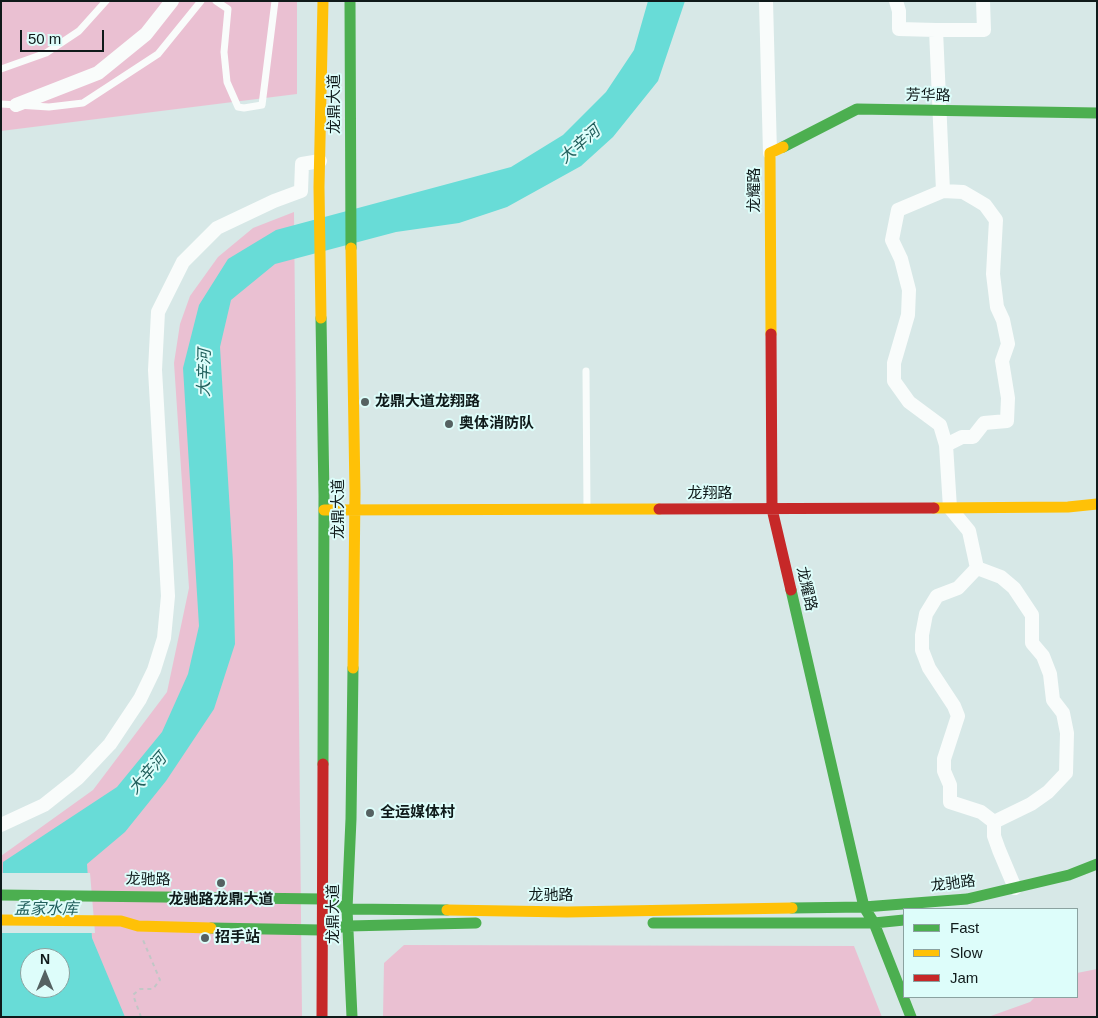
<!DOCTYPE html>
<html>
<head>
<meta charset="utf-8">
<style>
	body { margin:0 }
	#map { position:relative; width:1098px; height:1018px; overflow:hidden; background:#d7e8e7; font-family:Helvetica,sans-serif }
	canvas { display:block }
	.frame { position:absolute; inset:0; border:2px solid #0f1a1a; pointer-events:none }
	.legend { position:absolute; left:903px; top:908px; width:175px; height:90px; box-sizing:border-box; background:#ddfdfa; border:1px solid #8ba2a0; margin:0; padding:6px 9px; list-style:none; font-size:15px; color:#0f1a1a }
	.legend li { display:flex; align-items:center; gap:10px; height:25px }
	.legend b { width:25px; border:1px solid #8ba2a0 }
	.north { position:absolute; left:20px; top:948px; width:50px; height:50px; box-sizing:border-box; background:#ddfdfa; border:1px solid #8ba2a0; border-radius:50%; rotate:0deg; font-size:14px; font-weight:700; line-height:20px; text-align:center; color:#0f1a1a }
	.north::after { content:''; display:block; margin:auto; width:18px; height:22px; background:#556262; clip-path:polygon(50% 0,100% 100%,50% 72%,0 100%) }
	.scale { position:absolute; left:20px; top:30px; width:84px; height:22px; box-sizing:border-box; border:2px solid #0f1a1a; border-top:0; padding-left:6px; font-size:15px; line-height:18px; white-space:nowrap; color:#0f1a1a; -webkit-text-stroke:4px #ddfdfa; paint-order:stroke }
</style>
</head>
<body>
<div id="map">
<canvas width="1098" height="1018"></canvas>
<div class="frame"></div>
<ul class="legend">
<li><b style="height:6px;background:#4caf50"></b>Fast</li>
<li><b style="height:6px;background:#ffc107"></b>Slow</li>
<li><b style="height:6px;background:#c62828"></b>Jam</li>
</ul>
<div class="north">N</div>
<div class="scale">50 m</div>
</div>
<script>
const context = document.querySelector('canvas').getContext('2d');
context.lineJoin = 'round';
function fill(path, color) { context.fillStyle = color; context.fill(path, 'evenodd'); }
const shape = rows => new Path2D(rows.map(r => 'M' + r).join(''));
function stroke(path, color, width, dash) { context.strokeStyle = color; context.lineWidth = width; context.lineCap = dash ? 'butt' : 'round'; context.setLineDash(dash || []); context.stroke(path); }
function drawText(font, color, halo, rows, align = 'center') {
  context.font = font + ' Helvetica,"Noto Sans SC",sans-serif'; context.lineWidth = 4; context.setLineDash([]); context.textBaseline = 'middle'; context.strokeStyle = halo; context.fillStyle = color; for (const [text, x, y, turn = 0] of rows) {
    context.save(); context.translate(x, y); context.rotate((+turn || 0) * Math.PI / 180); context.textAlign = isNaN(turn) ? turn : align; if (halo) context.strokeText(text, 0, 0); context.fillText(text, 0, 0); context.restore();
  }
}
fill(shape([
	[1,1,297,1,297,94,1,131],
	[294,212,302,1017,1,1017,1,856,93,790,167,692,189,588,174,363,180,324,190,296,218,257,253,228],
	[30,958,60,958,60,988,30,988],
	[404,945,854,946,882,1017,383,1017,384,963],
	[1097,969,1097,1017,988,1017,1030,1002,1035,997,1077,997,1077,973]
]), '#eac0d2');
fill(shape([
	[648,1,685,1,658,81,613,137,581,166,507,207,459,223,396,232,275,264,231,300,220,347,233,562,235,644,214,709,166,781,125,832,87,864,92,938,125,1017,1,1017,3,862,117,787,162,732,188,674,199,626,183,368,199,305,228,259,276,230,511,167,563,135,606,92,634,50],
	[30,958,60,958,60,988,30,988]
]), '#68dcd7');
fill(shape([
	[1,873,90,873,95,933,1,933]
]), '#d7e8e7');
stroke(shape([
	[141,1017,133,995,140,989,153,989,160,980,143,940]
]), '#c1c7c6', 2, [4, 4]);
stroke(shape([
	[216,1,228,9,224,52,227,82,238,107,244,108,262,105,275,1],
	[1,69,46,53,79,31,106,1],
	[1,104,49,107,83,103,158,54,201,1],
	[586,371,587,508]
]), '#f9fcfb', 7);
stroke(shape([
	[766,1,770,153],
	[896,1,899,11,899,29,936,30],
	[983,1,984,30,936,30,943,191,898,210,892,240,901,259,909,290,908,315,894,363,894,381,909,402,940,425,946,445,950,508,969,531,977,568,958,588,937,596,926,614,922,635,922,650,929,668,954,706,958,716,944,759,944,771,950,785,950,802,981,812,994,822,994,836,999,850,1015,888],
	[16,105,98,73,146,34,172,1],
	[943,191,963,192,975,199,985,205,996,220,993,274,997,307,1003,320,1008,344,1002,361,1008,398,1007,421,984,423,973,437,962,437,946,445],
	[977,568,1001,577,1014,588,1032,615,1032,643,1043,656,1050,674,1053,700,1063,713,1067,733,1066,773,1048,792,1031,804,994,822],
	[1,825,44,805,78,778,110,744,140,699,154,670,164,638,168,596,155,370,158,312,183,262,217,228,274,201,301,191,302,164,320,161]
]), '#f9fcfb', 14);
stroke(shape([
	[350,1,351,248],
	[783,147,857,109,1097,113],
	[321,318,324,496,323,764],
	[791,590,864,907,874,923,911,1017],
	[1,895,323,899,347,909,447,910],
	[792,908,864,907,967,899,1069,875,1097,864],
	[653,923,874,923,904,920],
	[211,928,321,930,348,926,476,923],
	[352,1017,347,909,351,819,353,668]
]), '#4caf50', 11);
stroke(shape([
	[351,248,355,493,353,668],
	[321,318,319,187,323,1],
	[771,334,770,153,783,147],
	[934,508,1068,507,1097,504],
	[324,510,659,509],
	[447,910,567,912,792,908],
	[1,920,121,921,138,926,211,928]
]), '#ffc107', 11);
stroke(shape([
	[771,334,772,509,791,590],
	[659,509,934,508],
	[322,1017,323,764]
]), '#c62828', 11);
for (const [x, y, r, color] of [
	[365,402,5,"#556262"],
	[449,424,5,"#556262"],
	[370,813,5,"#556262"],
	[221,883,5,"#556262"],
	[205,938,5,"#556262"]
]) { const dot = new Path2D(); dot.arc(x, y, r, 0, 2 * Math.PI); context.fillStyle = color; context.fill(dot); stroke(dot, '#ddfdfa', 2); }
drawText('15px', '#0f1a1a', '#ddfdfa', [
	["芳华路",928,96,1],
	["龙鼎大道",335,104,-90],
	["龙耀路",755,190,-90],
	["龙翔路",710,494],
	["龙鼎大道",339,509,-90],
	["龙耀路",806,589,77],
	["龙驰路",148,880,1],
	["龙驰路",953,884,-7],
	["龙驰路",551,896],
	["龙鼎大道",334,914,-90]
]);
drawText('bold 15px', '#0f1a1a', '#ddfdfa', [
	["龙鼎大道龙翔路",375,402],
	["奥体消防队",459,424],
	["全运媒体村",380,813],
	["龙驰路龙鼎大道",221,900,"center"],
	["招手站",215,938]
], 'left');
drawText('italic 16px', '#215f5c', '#ddfdfa', [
	["大辛河",580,145,-41],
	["大辛河",205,373,-89],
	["大辛河",148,774,-49],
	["孟家水库",46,910]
]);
</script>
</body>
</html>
